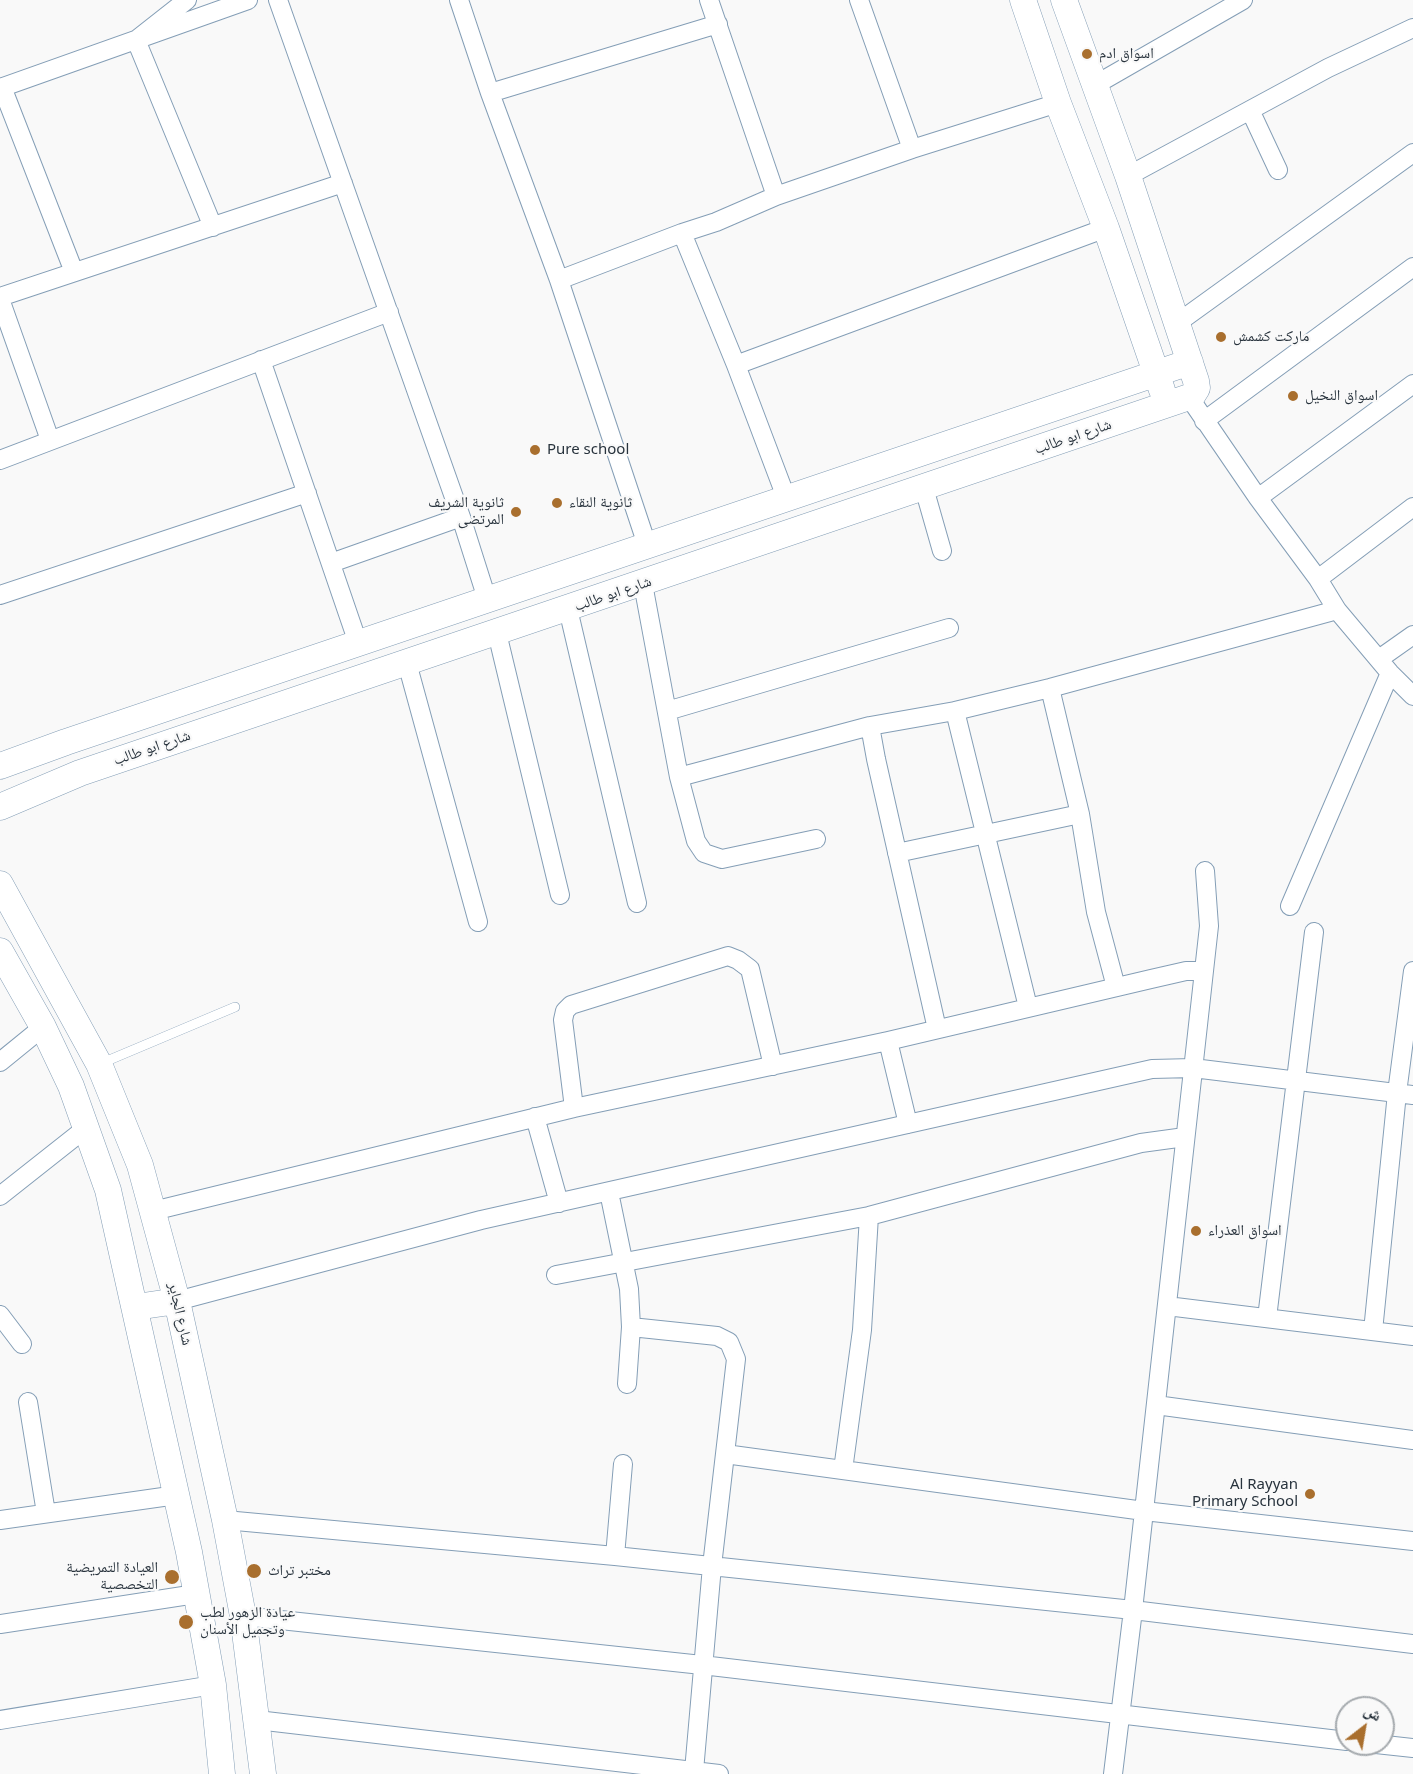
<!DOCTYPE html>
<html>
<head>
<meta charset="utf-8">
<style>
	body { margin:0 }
	#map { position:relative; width:1413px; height:1774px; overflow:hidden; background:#f9f9f9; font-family:"Noto Sans","Noto Naskh Arabic",sans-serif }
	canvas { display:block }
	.north { position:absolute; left:1335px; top:1696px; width:60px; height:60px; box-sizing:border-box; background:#f9f9f9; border:2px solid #a5aaae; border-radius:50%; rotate:31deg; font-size:16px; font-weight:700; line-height:24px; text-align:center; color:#28333d }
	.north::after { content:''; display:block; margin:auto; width:21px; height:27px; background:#a96f2e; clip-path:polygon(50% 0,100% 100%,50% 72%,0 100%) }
</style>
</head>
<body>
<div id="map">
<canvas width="1413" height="1774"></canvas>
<div class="north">ش</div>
</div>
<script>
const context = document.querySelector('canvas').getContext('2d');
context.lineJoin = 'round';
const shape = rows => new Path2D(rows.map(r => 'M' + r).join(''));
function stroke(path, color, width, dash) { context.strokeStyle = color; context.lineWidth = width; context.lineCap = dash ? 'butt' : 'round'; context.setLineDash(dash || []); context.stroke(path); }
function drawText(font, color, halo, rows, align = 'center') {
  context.font = font + ' "Noto Sans","Noto Naskh Arabic",sans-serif'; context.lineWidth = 4.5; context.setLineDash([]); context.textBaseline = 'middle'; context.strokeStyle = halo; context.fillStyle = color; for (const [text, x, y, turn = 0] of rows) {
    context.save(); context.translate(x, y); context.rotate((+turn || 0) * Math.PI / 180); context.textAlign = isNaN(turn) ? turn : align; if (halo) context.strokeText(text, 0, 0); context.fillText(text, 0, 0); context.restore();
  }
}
const lane = shape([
	[102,1063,235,1007]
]);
const street = shape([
	[187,0,136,40,213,227],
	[278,0,461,517,487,599],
	[459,0,490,93,559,280,647,545],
	[709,0,776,196],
	[859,0,912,149],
	[1095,85,1243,0],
	[2,87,74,272],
	[0,88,248,0],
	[490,93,718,24],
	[1250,110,1278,170],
	[1128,176,1328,68,1413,28],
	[682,233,736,365,784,492],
	[559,280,682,233,716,222,776,196,912,149,1058,103],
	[0,297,343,183],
	[0,299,50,440],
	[1176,324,1413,153],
	[261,360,358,643],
	[736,365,1106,228],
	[1189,397,1258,498,1318,579,1337,610,1390,673,1413,696],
	[1204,421,1413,267],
	[0,460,389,312],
	[924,488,942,551],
	[1258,498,1413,384],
	[331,563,461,517],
	[1318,579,1413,507],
	[643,584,679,777,696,841,704,853,722,859,816,839],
	[0,595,307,493],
	[568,609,637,903],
	[497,633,560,895],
	[1379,659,1413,635],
	[407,663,478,922],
	[1050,688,1080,814,1096,912,1116,987],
	[667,711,949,628],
	[955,711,1028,1007],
	[679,777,870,726],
	[897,853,1080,814],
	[1290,906,1390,673],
	[937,1029,876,759,870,726,955,711,1050,688,1337,610],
	[888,1041,908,1124],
	[0,1062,43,1027],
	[574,1108,563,1020,565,1011,571,1005,728,956,738,960,750,969,773,1066],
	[535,1117,559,1203],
	[609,1192,629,1289,631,1327,627,1384],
	[0,1196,86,1128],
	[153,1211,574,1108,888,1041,1151,979,1186,971,1203,971],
	[556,1275,869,1216,1141,1143,1185,1137],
	[177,1301,481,1220,1152,1069,1193,1068,1413,1095],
	[1167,1306,1413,1336],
	[0,1315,22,1344],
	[1267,1318,1314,932],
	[631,1327,717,1336,729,1342,736,1359,712,1566,694,1771],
	[1373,1331,1397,1093,1413,971],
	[28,1402,46,1513],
	[1156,1405,1413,1440],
	[725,1454,1144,1511,1413,1541],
	[843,1470,862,1330,869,1216],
	[0,1520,177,1495],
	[225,1520,615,1556,1133,1610,1413,1644],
	[615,1556,623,1464],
	[243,1616,702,1665,1347,1741],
	[0,1624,196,1594],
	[0,1720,213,1685],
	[257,1720,719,1774],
	[1376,1744,1413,1748],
	[1113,1774,1133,1610,1209,926,1205,871]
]);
const secondary = shape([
	[1023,0,1058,103,1106,228,1162,390],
	[0,766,66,742,1190,362],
	[0,807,80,773,1192,396,1197,388,1196,381,1128,176,1064,0],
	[0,884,99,1064,140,1165,177,1301,225,1520,243,1616,263,1774],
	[0,951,43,1027,71,1086,108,1190,189,1552,213,1685,222,1774],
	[136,1307,177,1301]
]);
stroke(lane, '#849eb6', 10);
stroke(street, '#849eb6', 20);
stroke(secondary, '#849eb6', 27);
stroke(lane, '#fff', 9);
stroke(street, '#fff', 18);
stroke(secondary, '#fff', 26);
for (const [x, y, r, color] of [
	[1087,54,6,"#a96f2e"],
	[1221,337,6,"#a96f2e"],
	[1293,396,6,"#a96f2e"],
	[535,450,6,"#a96f2e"],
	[557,503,6,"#a96f2e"],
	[516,512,6,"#a96f2e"],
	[1196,1231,6,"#a96f2e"],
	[1310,1494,6,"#a96f2e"],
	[254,1571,8,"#a96f2e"],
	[172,1577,8,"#a96f2e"],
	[186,1622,8,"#a96f2e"]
]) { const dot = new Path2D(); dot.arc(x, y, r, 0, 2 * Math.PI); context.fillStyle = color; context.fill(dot); stroke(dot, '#f9f9f9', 2); }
drawText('15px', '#28333d', '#f9f9f9', [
	["اسواق ادم",1099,54],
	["ماركت كشمش",1233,337],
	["اسواق النخيل",1305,396],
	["Pure school",547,450],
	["ثانوية الشريف",504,503,"right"],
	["المرتضى",504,520,"right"],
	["ثانوية النقاء",569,503],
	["اسواق العذراء",1208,1231],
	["Al Rayyan",1298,1485,"right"],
	["Primary School",1298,1502,"right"],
	["العيادة التمريضية",158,1568,"right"],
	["التخصصية",158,1585,"right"],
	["مختبر تراث",268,1571],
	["عيادة الزهور لطب",200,1613],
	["وتجميل الأسنان",200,1630]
], 'left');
drawText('15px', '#28333d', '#f9f9f9', [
	["شارع ابو طالب",1073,437,-19],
	["شارع ابو طالب",613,594,-19],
	["شارع ابو طالب",152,748,-19],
	["شارع الجاير",180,1314,77]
]);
</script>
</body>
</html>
